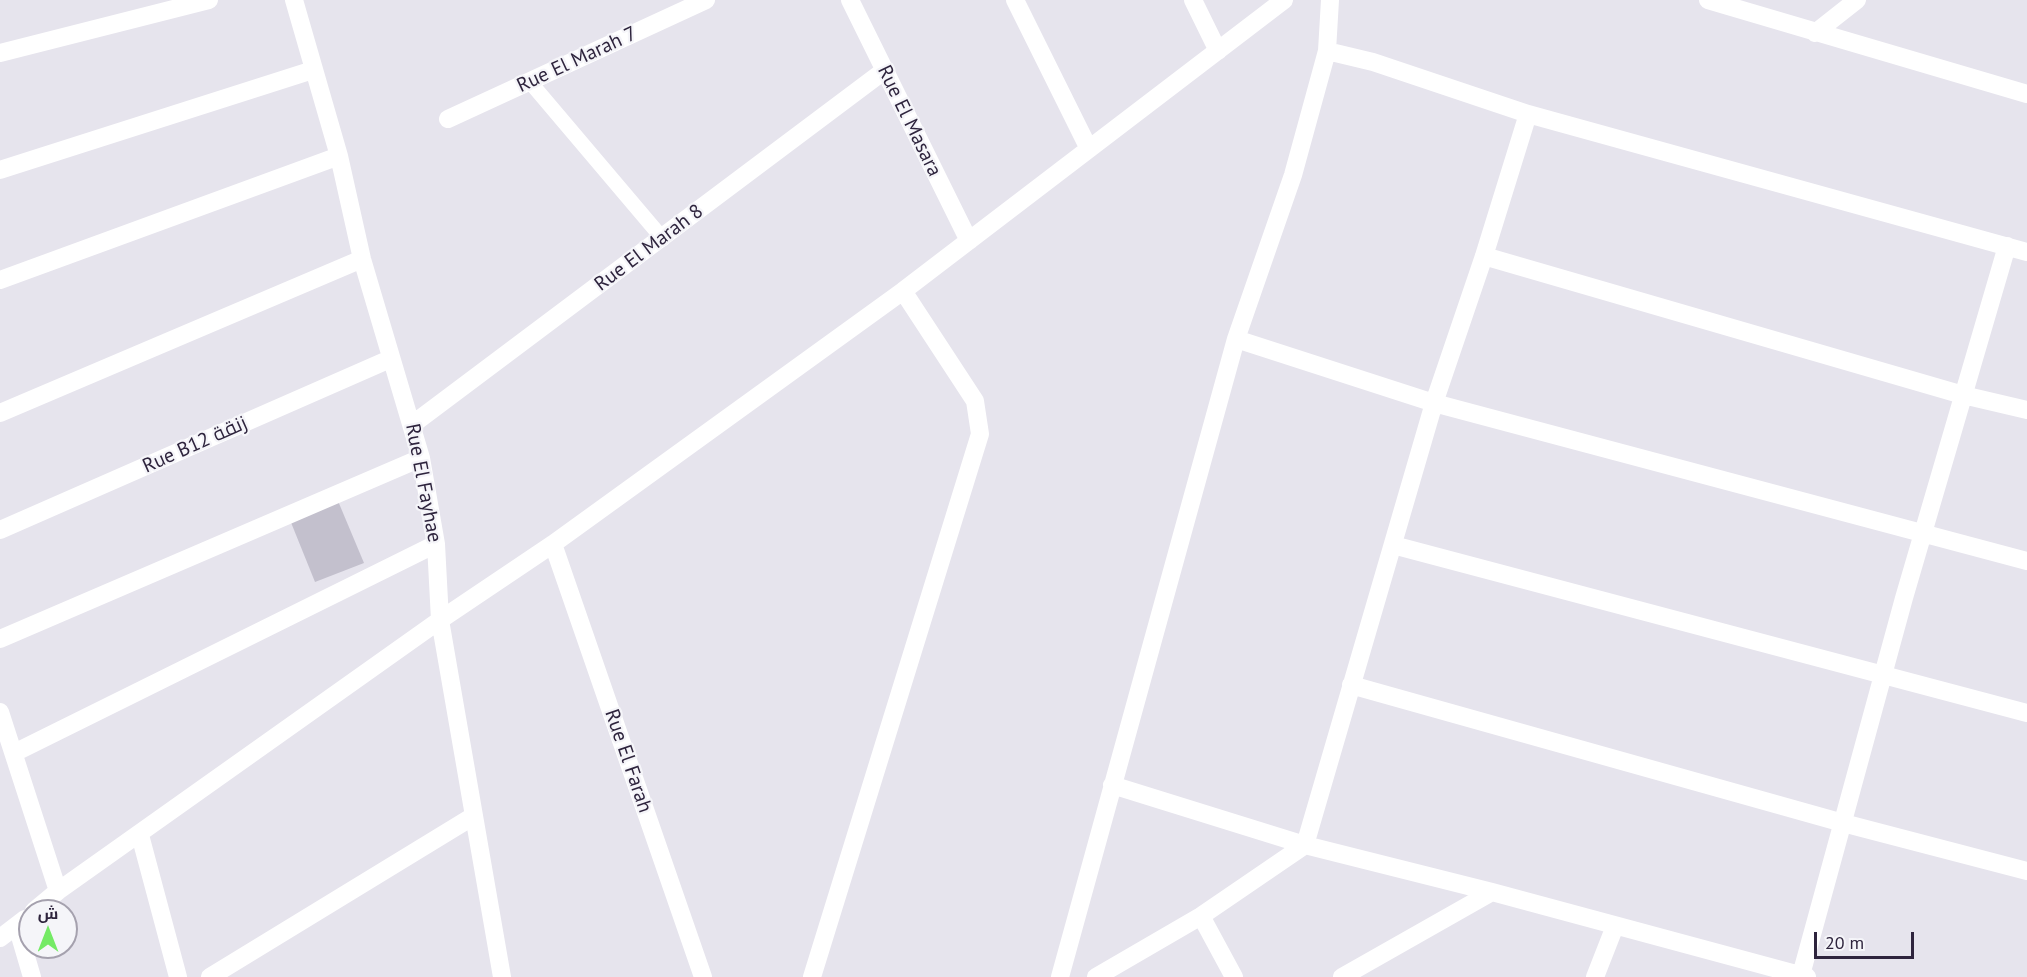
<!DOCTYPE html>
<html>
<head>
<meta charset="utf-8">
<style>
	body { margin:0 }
	#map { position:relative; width:2027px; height:977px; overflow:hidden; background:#e6e4ed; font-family:"PT Sans",Cairo,sans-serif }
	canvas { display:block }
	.north { position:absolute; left:18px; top:899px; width:60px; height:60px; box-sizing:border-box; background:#f5f5f9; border:2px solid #a5a1ae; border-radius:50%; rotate:0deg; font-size:16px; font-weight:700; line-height:24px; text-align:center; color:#2e243d }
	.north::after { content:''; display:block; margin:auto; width:21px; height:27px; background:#74ea65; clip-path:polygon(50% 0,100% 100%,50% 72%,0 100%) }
	.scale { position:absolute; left:1814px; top:932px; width:100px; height:27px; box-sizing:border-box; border:3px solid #2e243d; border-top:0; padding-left:8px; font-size:18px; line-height:21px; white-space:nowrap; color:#2e243d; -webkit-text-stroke:4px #f5f5f9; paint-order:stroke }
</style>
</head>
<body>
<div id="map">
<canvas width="2027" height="977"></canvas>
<div class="north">ش</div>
<div class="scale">20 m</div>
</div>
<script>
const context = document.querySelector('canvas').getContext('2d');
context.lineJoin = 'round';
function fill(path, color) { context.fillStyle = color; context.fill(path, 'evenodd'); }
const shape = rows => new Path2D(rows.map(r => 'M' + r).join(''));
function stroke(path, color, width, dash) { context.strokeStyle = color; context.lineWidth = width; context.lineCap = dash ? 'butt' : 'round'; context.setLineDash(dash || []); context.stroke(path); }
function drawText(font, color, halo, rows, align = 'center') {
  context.font = font + ' "PT Sans",Cairo,sans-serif'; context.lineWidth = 4.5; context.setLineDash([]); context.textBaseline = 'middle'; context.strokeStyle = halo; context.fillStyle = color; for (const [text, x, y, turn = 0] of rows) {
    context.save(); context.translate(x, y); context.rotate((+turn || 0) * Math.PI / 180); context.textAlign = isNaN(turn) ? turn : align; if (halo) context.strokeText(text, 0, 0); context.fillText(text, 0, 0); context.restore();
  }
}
fill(shape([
	[338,501,364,563,315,582,290,520]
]), '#c3c0cd');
stroke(shape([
	[530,82,663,239]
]), '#fff', 15);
stroke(shape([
	[294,0,339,156,362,259,421,458,436,544,440,620,502,977],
	[850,0,969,241],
	[1015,0,1089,149],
	[1193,0,1218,51],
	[1708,0,2027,94],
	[1815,33,1857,0],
	[1327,51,1373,62,1528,114,2027,252],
	[0,53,209,0],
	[448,119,706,0],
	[0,170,313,70],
	[1484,256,1963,395,2027,410],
	[0,280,339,156],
	[1236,339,1434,403,2027,561],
	[0,413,362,259],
	[413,424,885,70],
	[0,530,390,359],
	[553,544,703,977],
	[1393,545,2027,713],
	[0,639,421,458],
	[1351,685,1843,823,2027,871],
	[0,712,58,891],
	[14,753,436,544],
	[1112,785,1305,845,1492,892,1807,977],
	[140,835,178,977],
	[34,911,58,891,440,620,553,544,903,291,1284,0],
	[1201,916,1234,977],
	[17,926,32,977],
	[0,938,25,919],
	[1801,975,1904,598,2007,246],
	[210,977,472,817],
	[812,977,980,434,975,401,903,291],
	[1060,977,1236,339,1293,175,1327,51,1330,0],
	[1096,977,1201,916,1305,845,1434,403,1484,256,1528,114],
	[1342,977,1492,892],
	[1595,977,1615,926]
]), '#fff', 18);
drawText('20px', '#2e243d', '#f5f5f9', [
	["Rue El Marah 7",577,60,-25],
	["Rue El Masara",909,121,64],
	["Rue El Marah 8",649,248,-37],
	["Rue B12 زنقة",195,445,-24],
	["Rue El Fayhae",423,483,79],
	["Rue El Farah",628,761,71]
]);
</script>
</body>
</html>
